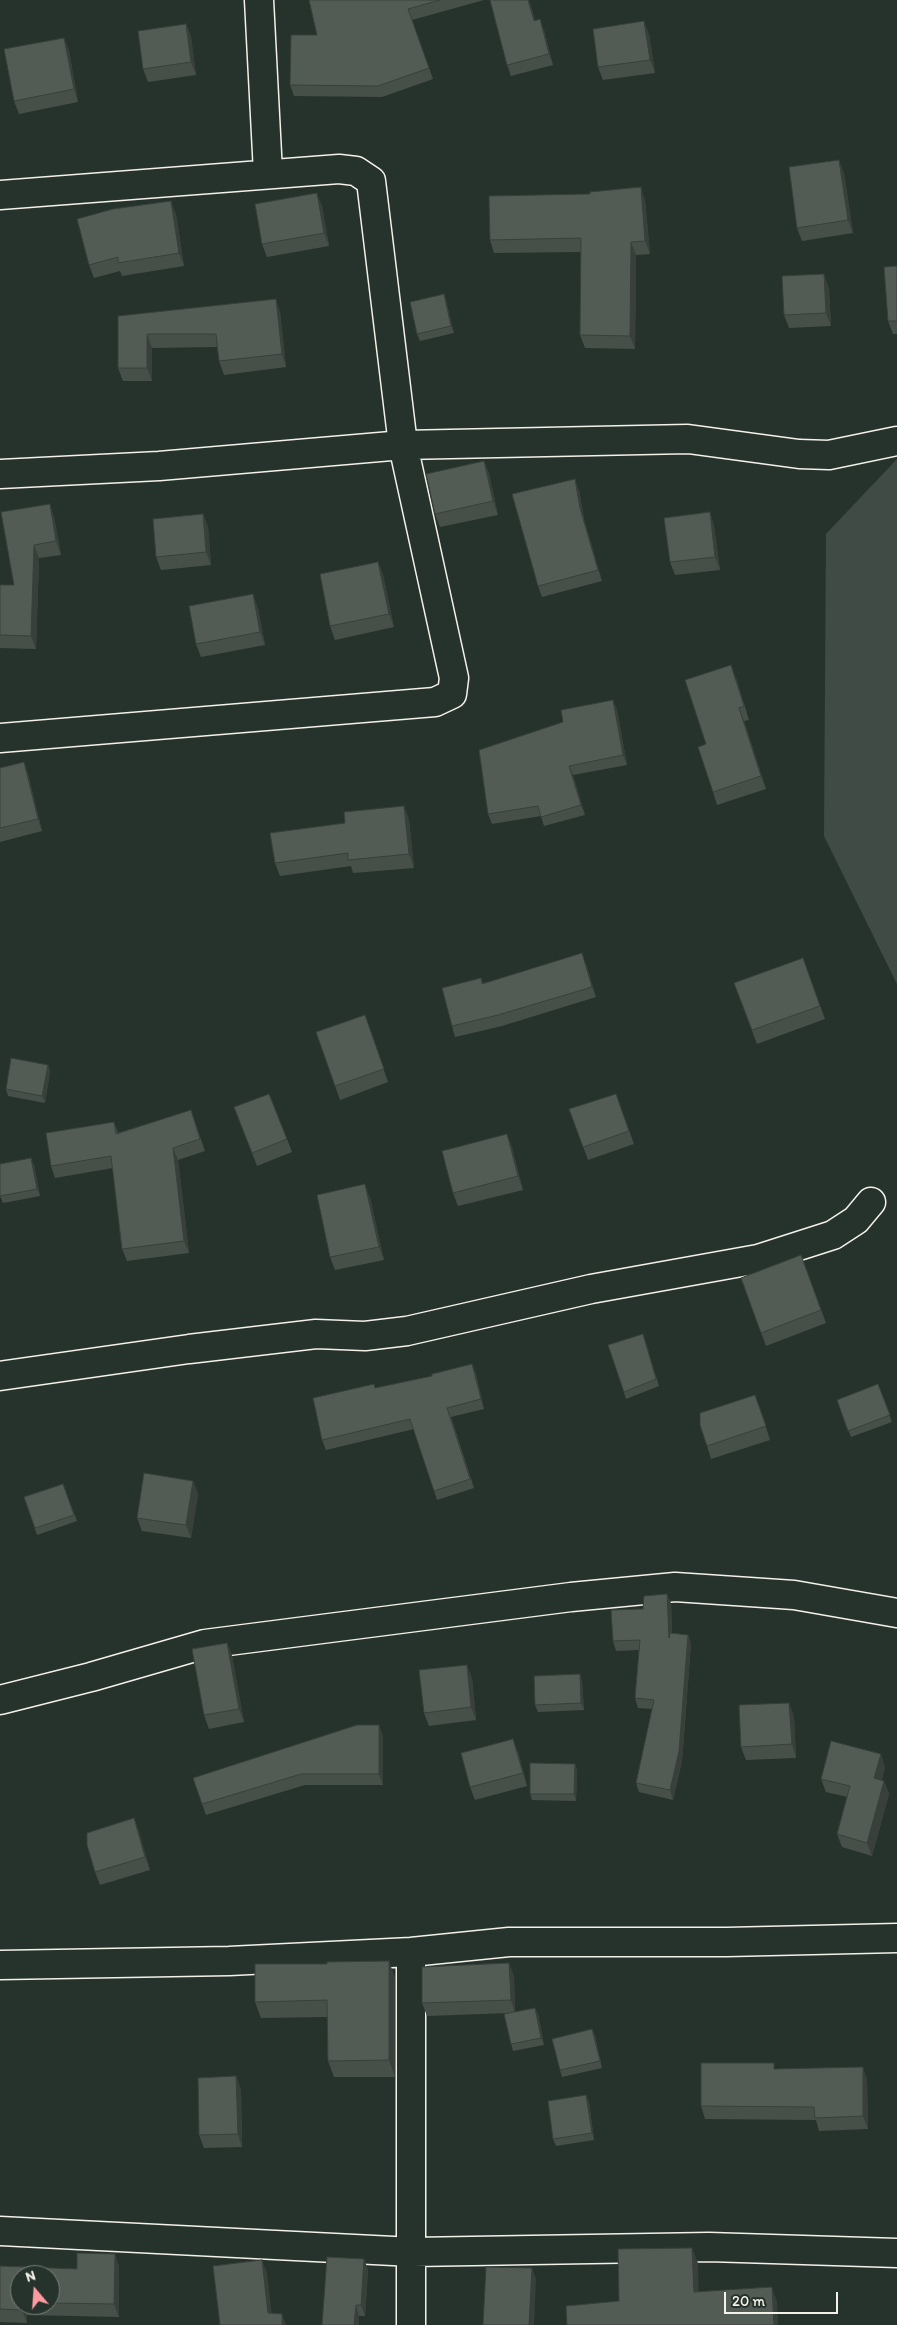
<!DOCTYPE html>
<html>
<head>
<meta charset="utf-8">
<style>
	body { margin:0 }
	#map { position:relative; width:897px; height:2325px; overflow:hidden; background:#26332d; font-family:Itim,sans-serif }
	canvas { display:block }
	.north { position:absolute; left:10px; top:2265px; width:50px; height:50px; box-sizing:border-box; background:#26332d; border:1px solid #787f78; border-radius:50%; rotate:342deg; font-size:14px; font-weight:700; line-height:20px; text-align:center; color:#f4f1e8 }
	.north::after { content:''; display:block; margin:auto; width:18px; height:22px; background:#ff9aa2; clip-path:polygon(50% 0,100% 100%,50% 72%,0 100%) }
	.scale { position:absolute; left:724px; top:2292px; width:114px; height:22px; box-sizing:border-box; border:2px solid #f4f1e8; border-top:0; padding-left:6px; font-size:15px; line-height:18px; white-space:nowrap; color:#f4f1e8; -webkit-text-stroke:4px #26332d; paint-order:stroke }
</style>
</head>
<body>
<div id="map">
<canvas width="897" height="2325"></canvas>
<div class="north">N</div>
<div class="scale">20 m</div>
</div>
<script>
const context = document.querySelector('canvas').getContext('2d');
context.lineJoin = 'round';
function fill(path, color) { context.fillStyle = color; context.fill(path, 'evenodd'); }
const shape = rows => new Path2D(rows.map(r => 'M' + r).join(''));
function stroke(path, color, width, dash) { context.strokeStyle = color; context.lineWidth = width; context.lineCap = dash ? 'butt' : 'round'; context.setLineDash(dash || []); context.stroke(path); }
fill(shape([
	[897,459,897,984,824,836,826,534]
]), '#414b45');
const minor = shape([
	[259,0,268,173],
	[0,195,339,169,356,171,371,181,403,445,454,678,452,694,435,702,0,738],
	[0,474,159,466,403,445,688,439,799,454,829,455,897,441],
	[0,1376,189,1349,316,1334,365,1336,407,1331,591,1289,758,1259,833,1235,856,1220,871,1202],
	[0,1700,91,1677,205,1644,571,1597,675,1587,794,1595,897,1613],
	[411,1952,411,2325],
	[0,1965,229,1961,411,1952,509,1942,727,1942,897,1938],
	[0,2231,413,2252,709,2247,897,2253]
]);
stroke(minor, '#f4f1e8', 31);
stroke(minor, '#26332d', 28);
fill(shape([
	[309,0,484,0,412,20,433,79,382,97,294,96,290,85,317,35],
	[529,0,535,20,544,30,553,65,511,76,507,65],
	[186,24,191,37,196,75,148,82,143,69],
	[649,34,655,73,603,80,598,67],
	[64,38,69,51,78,102,19,114,14,101],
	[844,173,853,233,802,241,797,228],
	[645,200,650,254,636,255,635,349,585,348,580,335,581,252,494,253,490,240],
	[322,206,329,246,267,257,262,244],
	[176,214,184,266,122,276,120,271,94,278,89,265],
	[897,266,897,334,893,334,888,321],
	[829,288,831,326,789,328,784,315],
	[444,294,446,301,454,333,420,341,417,334],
	[280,312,286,367,224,375,219,361,217,347,152,348,152,381,123,381,118,368,118,316],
	[484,461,489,474,498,515,440,527,435,514],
	[579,490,584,519,602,581,542,597,538,586],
	[1,512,54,517,61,555,39,558,36,649,0,648,0,585,14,585],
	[710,512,714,526,720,570,675,575,670,562],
	[203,514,208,527,211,565,161,570,156,557],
	[378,562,383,575,394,627,335,640,330,626],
	[258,608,265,645,201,657,196,644],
	[736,678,749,720,744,721,766,789,717,805,713,792,706,744],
	[613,700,617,710,627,765,573,775,585,815,544,826,541,816,492,824,488,814,563,722],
	[24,762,28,774,42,831,0,842,0,768],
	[404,806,409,820,414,868,353,873,351,866,280,876,275,863,345,823],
	[803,958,825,1019,757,1044,734,983],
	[586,964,596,997,502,1026,455,1037,452,1026,481,978,483,983],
	[365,1015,388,1082,340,1100,316,1032],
	[48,1065,50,1072,45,1103,8,1096,6,1089],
	[616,1094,634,1144,588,1160,569,1109],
	[234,1107,287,1139,292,1152,257,1166],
	[191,1110,205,1151,178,1160,189,1253,127,1261,122,1249,113,1168,55,1178,51,1166,114,1122,118,1133],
	[507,1134,512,1148,523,1190,458,1206,453,1193],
	[34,1165,40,1196,3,1203,0,1196],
	[370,1198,384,1260,335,1270,330,1257],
	[801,1255,826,1323,766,1346,741,1278],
	[643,1334,659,1386,626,1399,608,1345],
	[472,1364,476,1374,484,1409,451,1417,474,1488,437,1500,414,1429,326,1450,322,1440,376,1388,432,1376],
	[878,1384,892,1422,851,1437,837,1400],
	[760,1408,770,1440,711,1459,707,1446],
	[193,1481,198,1494,191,1538,142,1531,137,1518],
	[63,1484,77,1521,37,1535,24,1497],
	[671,1603,672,1633,688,1635,691,1644,682,1761,673,1800,639,1792,636,1783,652,1709,638,1708,635,1698,639,1650,616,1651,613,1641,643,1609],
	[227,1643,232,1656,244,1722,209,1729,204,1715],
	[472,1678,476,1720,429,1726,424,1713],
	[582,1681,584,1710,538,1712,535,1705],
	[794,1716,796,1758,746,1760,741,1747],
	[383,1736,383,1785,305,1785,206,1815,202,1804],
	[518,1752,527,1786,475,1800,470,1787],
	[575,1764,577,1771,576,1801,532,1800,530,1794],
	[885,1767,882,1780,884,1781,889,1794,872,1856,842,1847,837,1834,847,1797,826,1792,821,1779],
	[134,1818,139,1832,150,1870,100,1885,95,1872],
	[514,1976,515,2012,538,2014,544,2045,513,2051,511,2044,509,2013,427,2016,422,2003],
	[395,1978,395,2077,334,2077,328,2061,327,2017,261,2018,255,2002],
	[592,2029,595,2036,602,2068,562,2077,560,2070],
	[777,2069,867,2080,868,2129,819,2131,816,2120,705,2119,701,2106],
	[236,2076,241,2090,242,2147,204,2148,199,2135],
	[586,2095,589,2102,594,2140,556,2146,553,2139],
	[115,2254,119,2267,119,2317,27,2315,27,2323,0,2322,0,2266,77,2269],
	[50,2275,50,2305,20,2305],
	[364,2259,368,2270,365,2316,359,2316,359,2325,322,2325]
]), '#474f49');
fill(shape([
	[528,0,529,0,538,32,534,21],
	[540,19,544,30,553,65,549,54],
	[644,21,649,34,655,73,650,60],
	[186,24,191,37,196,75,191,62],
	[64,38,69,51,78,102,74,89],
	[839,160,844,173,853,233,848,220],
	[641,187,645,200,650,254,645,241],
	[317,193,322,206,329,246,324,233],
	[171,201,176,214,184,266,179,253],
	[631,242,636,255,635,349,630,336],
	[824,274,829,288,831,326,826,313],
	[444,294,446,301,454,333,451,326],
	[276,299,280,312,286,367,282,354],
	[147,334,152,348,152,381,147,368],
	[484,461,489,474,498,515,493,501],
	[575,479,579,490,584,519,602,581,598,570,580,508],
	[50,504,54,517,61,555,56,541],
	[710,512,714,526,720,570,715,557],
	[203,514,208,527,211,565,206,552],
	[34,545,39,558,36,649,31,636],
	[378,562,383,575,394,627,389,614],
	[253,594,258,608,265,645,260,632],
	[613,700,617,710,627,765,623,755],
	[739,708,744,721,766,789,761,776],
	[24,762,28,774,42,831,38,819],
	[569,766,573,775,585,815,581,805],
	[404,806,409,820,414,868,409,854],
	[582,953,586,964,596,997,592,987],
	[48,1065,50,1072,45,1103,42,1096],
	[507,1134,512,1148,523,1190,518,1176],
	[173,1148,178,1160,189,1253,184,1241],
	[31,1158,34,1165,40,1196,37,1189],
	[365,1184,370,1198,384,1260,379,1247],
	[472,1364,476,1374,484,1409,481,1399],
	[193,1481,198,1494,191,1538,186,1525],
	[667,1594,671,1603,672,1647,669,1638],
	[688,1635,691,1644,682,1761,673,1800,670,1790],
	[227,1643,232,1656,244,1722,239,1709],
	[467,1665,472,1678,476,1720,471,1707],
	[580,1674,582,1681,584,1710,581,1703],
	[789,1703,794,1716,796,1758,792,1744],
	[379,1725,383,1736,383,1785,379,1774],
	[513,1739,518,1752,527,1786,523,1773],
	[881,1754,885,1767,879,1791,874,1778],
	[575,1764,577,1771,576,1801,574,1794],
	[884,1781,889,1794,872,1856,867,1843],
	[134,1818,139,1832,150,1870,145,1857],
	[389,1961,395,1978,395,2077,389,2060],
	[509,1963,514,1976,515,2013,511,2000],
	[535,2008,538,2014,544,2045,541,2038],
	[592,2029,595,2036,602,2068,600,2061],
	[863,2067,867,2080,868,2129,863,2116],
	[236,2076,241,2090,242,2147,238,2134],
	[586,2095,589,2102,594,2140,592,2133],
	[692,2248,698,2263,699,2306,694,2292],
	[115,2254,119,2267,119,2317,114,2304],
	[364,2259,368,2270,365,2316,361,2305],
	[262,2260,267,2273,273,2325,268,2313],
	[532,2268,536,2279,534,2325,529,2325],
	[772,2287,777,2302,778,2325,774,2325],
	[23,2305,24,2305,27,2315,27,2323,22,2310],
	[356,2305,359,2316,359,2325,354,2325],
	[282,2314,286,2325,282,2325]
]), '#39403c');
const building = shape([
	[309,0,440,0,408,9,429,68,378,86,290,85,291,35,317,35,309,0],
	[490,0,528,0,534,21,540,19,549,54,507,65,490,0],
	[644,21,650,60,598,67,593,29,644,21],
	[186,24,191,62,143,69,138,31,186,24],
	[64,38,74,89,14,101,4,49,64,38],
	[839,160,848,220,797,228,789,167,839,160],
	[641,187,645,241,631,242,630,336,580,335,581,238,490,240,489,196,590,194,590,192,641,187],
	[317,193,324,233,262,244,255,204,317,193],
	[171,201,179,253,118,263,118,257,89,265,77,219,113,209,171,201],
	[897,266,897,321,888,321,884,267,897,266],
	[824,274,826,313,784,315,782,276,824,274],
	[444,294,451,326,417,334,410,302,444,294],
	[276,299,282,354,219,361,216,334,147,334,147,368,118,368,118,316,276,299],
	[484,461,493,501,435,514,426,474,484,461],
	[575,479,580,508,598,570,538,586,512,494,575,479],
	[50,504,56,541,34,545,31,636,0,635,0,585,14,585,1,512,50,504],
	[710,512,715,557,670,562,664,518,710,512],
	[203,514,206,552,156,557,153,519,203,514],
	[378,562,389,614,330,626,320,574,378,562],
	[253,594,260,632,196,644,189,606,253,594],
	[731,665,744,706,739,708,761,776,713,792,698,747,706,744,685,680,731,665],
	[613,700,623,755,569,766,581,805,541,817,538,806,488,814,479,750,563,722,561,710,613,700],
	[24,762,38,819,0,828,0,768,24,762],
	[404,806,409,854,348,860,348,853,275,863,270,833,345,823,344,812,404,806],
	[582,953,592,987,498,1015,452,1026,442,988,481,978,482,984,582,953],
	[803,958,820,1006,752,1030,734,983,803,958],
	[365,1015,384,1069,335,1086,316,1032,365,1015],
	[11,1058,48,1065,42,1096,6,1089,11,1058],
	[269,1094,287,1139,252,1153,234,1107,269,1094],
	[616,1094,629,1131,583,1147,569,1109,616,1094],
	[191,1110,200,1139,173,1148,184,1241,122,1249,111,1156,51,1166,46,1133,114,1122,116,1134,191,1110],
	[507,1134,518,1176,453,1193,442,1151,507,1134],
	[31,1158,37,1189,0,1196,0,1164,31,1158],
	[365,1184,379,1247,330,1257,317,1195,365,1184],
	[801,1255,821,1310,761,1333,741,1278,801,1255],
	[643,1334,656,1379,624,1392,608,1345,643,1334],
	[472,1364,481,1399,447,1408,470,1479,434,1491,410,1419,322,1440,313,1398,374,1384,375,1388,432,1376,432,1374,472,1364],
	[878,1384,890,1415,848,1431,837,1400,878,1384],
	[755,1395,766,1426,707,1446,700,1425,700,1413,755,1395],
	[144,1473,193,1481,186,1525,137,1518,144,1473],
	[63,1484,74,1515,35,1528,24,1497,63,1484],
	[667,1594,669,1638,670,1633,688,1635,679,1751,670,1790,636,1783,654,1700,635,1698,640,1640,613,1641,611,1610,643,1609,644,1596,667,1594],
	[227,1643,239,1709,204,1715,192,1649,227,1643],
	[467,1665,471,1707,424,1713,419,1670,467,1665],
	[580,1674,581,1703,535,1705,534,1676,580,1674],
	[789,1703,792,1744,741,1747,739,1705,789,1703],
	[357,1725,379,1725,379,1774,301,1774,202,1804,193,1778,357,1725],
	[513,1739,523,1773,470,1787,461,1753,513,1739],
	[831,1741,881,1754,874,1778,884,1781,867,1843,837,1834,850,1786,821,1779,831,1741],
	[530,1763,575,1764,574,1794,530,1794,530,1763],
	[134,1818,145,1857,95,1872,87,1845,87,1833,134,1818],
	[389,1961,389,2060,328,2061,327,2000,255,2002,255,1964,327,1964,327,1962,389,1961],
	[509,1963,511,2000,422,2003,422,1967,509,1963],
	[535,2008,541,2038,511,2044,504,2014,535,2008],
	[592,2029,600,2061,560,2070,552,2039,592,2029],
	[701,2063,774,2063,774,2069,863,2067,863,2116,815,2118,814,2107,701,2106,701,2063],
	[236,2076,238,2134,199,2135,198,2078,236,2076],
	[586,2095,592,2133,553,2139,548,2101,586,2095],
	[692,2248,694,2292,772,2287,774,2325,567,2325,566,2306,619,2301,618,2249,692,2248],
	[77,2253,115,2254,114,2304,50,2303,50,2275,20,2275,20,2305,23,2305,22,2310,0,2309,0,2266,77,2269,77,2253],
	[327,2257,364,2259,361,2305,356,2305,354,2325,322,2325,327,2257],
	[262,2260,268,2313,282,2314,282,2325,220,2325,213,2266,262,2260],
	[486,2267,532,2268,529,2325,483,2325,486,2267]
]);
fill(building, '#525c55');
stroke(building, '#39403c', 1);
</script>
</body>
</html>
